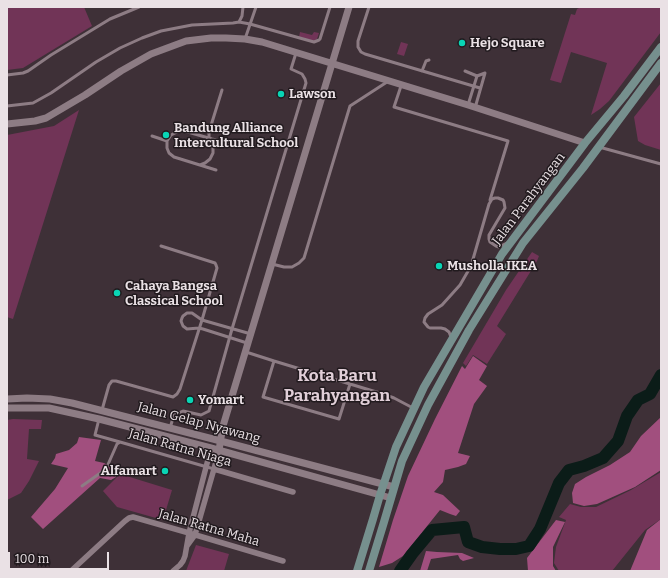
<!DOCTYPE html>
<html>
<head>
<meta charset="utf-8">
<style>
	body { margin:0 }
	#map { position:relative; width:668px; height:578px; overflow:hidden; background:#3e3037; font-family:Bitter,serif }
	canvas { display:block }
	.frame { position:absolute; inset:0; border:8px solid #eae1e5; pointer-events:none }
	.scale { position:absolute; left:8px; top:552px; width:101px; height:18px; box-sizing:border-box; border:2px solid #eae1e5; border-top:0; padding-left:5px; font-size:12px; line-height:14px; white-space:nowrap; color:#eae1e5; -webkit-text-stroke:3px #211a1e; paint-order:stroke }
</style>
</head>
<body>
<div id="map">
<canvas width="668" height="578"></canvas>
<div class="frame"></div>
<div class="scale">100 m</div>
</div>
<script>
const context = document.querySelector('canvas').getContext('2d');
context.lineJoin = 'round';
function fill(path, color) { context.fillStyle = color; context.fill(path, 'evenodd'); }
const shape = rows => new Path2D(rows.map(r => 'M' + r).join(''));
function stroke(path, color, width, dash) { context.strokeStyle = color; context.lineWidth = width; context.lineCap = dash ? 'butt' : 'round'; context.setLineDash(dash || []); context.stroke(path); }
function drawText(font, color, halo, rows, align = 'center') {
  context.font = font + ' Bitter,serif'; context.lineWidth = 3; context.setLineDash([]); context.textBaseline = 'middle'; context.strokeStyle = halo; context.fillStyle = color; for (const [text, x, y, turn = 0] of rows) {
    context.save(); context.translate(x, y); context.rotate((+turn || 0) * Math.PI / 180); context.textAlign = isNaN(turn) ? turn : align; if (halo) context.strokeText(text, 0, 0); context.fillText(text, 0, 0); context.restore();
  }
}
fill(shape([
	[7,7,84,7,92,26,23,68,7,70],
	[581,7,661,7,661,32,609,101,600,109,591,115,607,63,571,52,561,83,550,80,571,14,575,15,577,9],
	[300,32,312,35,314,32,319,33,317,39,313,41,299,37],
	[401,42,408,44,404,56,397,54],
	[661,83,661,150,645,145,638,141,634,117],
	[79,110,13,319,7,317,7,135,54,126],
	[532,252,539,256,537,261,497,326,506,334,487,364,473,355,466,366,463,363,506,290],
	[13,419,42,420,41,429,29,429,27,459,39,461,29,481,21,493,7,500,7,420],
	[661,472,661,519,645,530,612,571,559,571,554,563,556,547,566,520,559,517,570,504,581,507,596,507,631,490],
	[120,474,172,490,163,520,117,507,103,491],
	[196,545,229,554,224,571,186,571]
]), '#713457');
fill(shape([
	[473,356,487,366,479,380,487,386,474,404,458,453,470,456,466,464,458,467,445,470,443,482,434,492,443,495,460,511,456,516,450,514,440,510,403,556,392,563,379,567,393,520,408,476,435,419,462,366,465,369],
	[661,417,661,470,635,487,597,504,584,506,573,503,572,493,575,484,586,477,610,465,630,452,641,436],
	[79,437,101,440,95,461,104,463,115,469,116,477,111,480,100,478,43,529,31,517,55,489,68,468,51,464,55,458,56,454,69,450,77,443],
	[661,519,661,571,630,571,647,530],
	[556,520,565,522,553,547,553,566,556,571,528,571,527,558],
	[426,551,437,552,462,553,474,558,463,561,460,559,458,555,431,559,427,571,420,571]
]), '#a14f7e');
stroke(shape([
	[400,571,412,554,432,530,464,527,468,542,482,547,500,549,516,549,529,546,540,529,559,483,569,470,584,466,603,458,618,441,627,416,638,400,650,394,661,375]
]), '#0b1c18', 12);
stroke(shape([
	[369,7,358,41,358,47,361,52,365,54,480,88],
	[239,22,250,24,314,42,319,40,320,39,330,7],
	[245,39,256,7],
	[422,71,426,61,429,60],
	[465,71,477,76],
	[7,75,23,73,28,71,51,55,110,19,139,7],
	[401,86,394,107,508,141,490,200],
	[468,105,477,76,485,73],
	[7,106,33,103,51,93,96,62,120,48,142,38,161,31,192,25,233,23,239,22,242,16,243,7],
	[475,108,485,73],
	[152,136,167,141],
	[599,147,661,164],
	[200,165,205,163,210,159,213,153,213,145,209,138,209,132,222,90],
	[216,170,174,157,169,153,167,148,167,141,171,135,181,130,212,139,242,146],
	[272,264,284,267,292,267,299,263,304,258,350,106,387,82],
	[451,337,449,332,445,329,441,328,430,328,428,327,424,322,425,318,428,314,442,305,460,285,471,266,489,204,492,199,495,198,498,198,503,200,504,202,505,208,489,235,489,239,490,242,496,246,499,247,507,243],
	[247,343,203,329,199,328,187,329,183,326,181,321,182,318,183,316,187,313,192,313,202,320,251,334],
	[246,352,274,361],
	[350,384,339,419,263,397,274,361,350,384,383,394,394,398,413,408],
	[102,410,109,385,112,381,116,381,166,395,173,397,177,394,180,389,202,320,217,268,216,265,215,263,161,246],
	[99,419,95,435,120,442],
	[170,428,174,415,183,411,201,415,209,411,232,329,306,83,305,79,302,74,291,69,296,53],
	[82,486,106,469,117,444,120,442,214,469]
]), '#8d7c84', 3);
stroke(shape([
	[214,469,293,492],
	[187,546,195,535,214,469,219,450],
	[71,571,125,521,129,518,133,517,189,533,283,561],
	[173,571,180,565,183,561,185,556,189,533,211,448]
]), '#8d7c84', 5.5);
stroke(shape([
	[7,124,35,121,46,118,85,95,121,71,151,54,186,41,211,38,226,38,245,39,262,42,468,105,585,143],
	[7,399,27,398,50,399,72,403,213,439,394,487],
	[7,408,49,408,99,419,211,448,391,498],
	[219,450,223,426,349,7]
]), '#8d7c84', 7);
stroke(shape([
	[357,571,373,519,380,495,396,447,424,387,502,254,585,143,624,96,661,47],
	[369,571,384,522,402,461,428,405,469,330,523,243,583,168,661,63]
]), '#76908e', 8);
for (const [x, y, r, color] of [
	[462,43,4,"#09d5b5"],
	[281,94,4,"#09d5b5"],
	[166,135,4,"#09d5b5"],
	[439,266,4,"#09d5b5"],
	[117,293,4,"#09d5b5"],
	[190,400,4,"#09d5b5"],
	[165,471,4,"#09d5b5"]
]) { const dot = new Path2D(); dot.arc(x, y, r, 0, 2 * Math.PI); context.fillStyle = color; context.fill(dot); stroke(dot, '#211a1e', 1.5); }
drawText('bold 13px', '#eae1e5', '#211a1e', [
	["Hejo Square",470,43],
	["Lawson",289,94],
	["Bandung Alliance",174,128],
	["Intercultural School",174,143],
	["Musholla IKEA",447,266],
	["Cahaya Bangsa",125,286],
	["Classical School",125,301],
	["Yomart",198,400],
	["Alfamart",157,471,"right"]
], 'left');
drawText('13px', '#eae1e5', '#211a1e', [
	["Jalan Parahyangan",529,199,-53],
	["Jalan Gelap Nyawang",199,423,15],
	["Jalan Ratna Niaga",180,448,16],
	["Jalan Ratna Maha",209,528,16]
]);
drawText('bold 17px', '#e1cfd8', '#211a1e', [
	["Kota Baru",337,376],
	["Parahyangan",337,396]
]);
</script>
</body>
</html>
